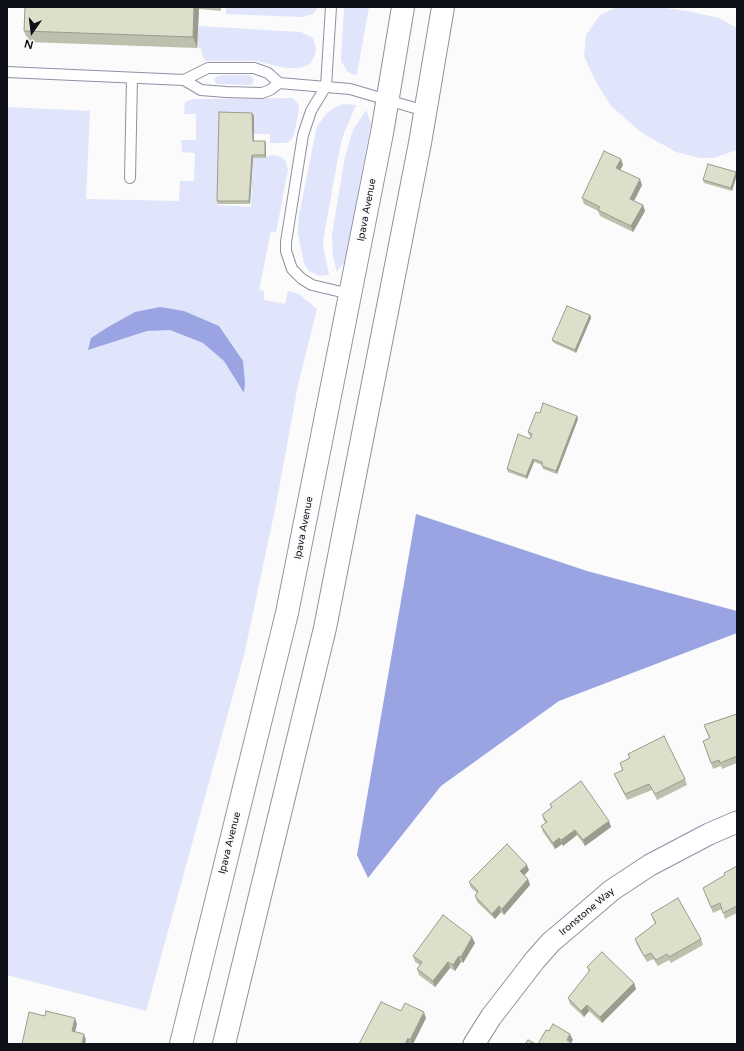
<!DOCTYPE html>
<html>
<head>
<meta charset="utf-8">
<style>
	body { margin:0 }
	#map { position:relative; width:744px; height:1051px; overflow:hidden; background:#fbfbfb; font-family:"Varela Round",sans-serif }
	canvas { display:block }
	.frame { position:absolute; inset:0; border:8px solid #0f1118; pointer-events:none }
	.north { position:absolute; left:12px; top:12px; width:40px; height:40px; -webkit-text-stroke:3px #fbfbfb; paint-order:stroke; rotate:194deg; font-size:11px; font-weight:700; line-height:16px; text-align:center; color:#0f1118 }
	.north::after { content:''; display:block; margin:auto; width:14px; height:18px; background:#0f1118; clip-path:polygon(50% 0,100% 100%,50% 72%,0 100%) }
</style>
</head>
<body>
<div id="map">
<canvas width="744" height="1051"></canvas>
<div class="frame"></div>
<div class="north">N</div>
</div>
<script>
const context = document.querySelector('canvas').getContext('2d');
context.lineJoin = 'round';
function fill(path, color) { context.fillStyle = color; context.fill(path, 'evenodd'); }
const shape = rows => new Path2D(rows.map(r => 'M' + r).join(''));
function stroke(path, color, width, dash) { context.strokeStyle = color; context.lineWidth = width; context.lineCap = dash ? 'butt' : 'round'; context.setLineDash(dash || []); context.stroke(path); }
function drawText(font, color, halo, rows, align = 'center') {
  context.font = font + ' "Varela Round",sans-serif'; context.lineWidth = 4; context.setLineDash([]); context.textBaseline = 'middle'; context.strokeStyle = halo; context.fillStyle = color; for (const [text, x, y, turn = 0] of rows) {
    context.save(); context.translate(x, y); context.rotate((+turn || 0) * Math.PI / 180); context.textAlign = isNaN(turn) ? turn : align; if (halo) context.strokeText(text, 0, 0); context.fillText(text, 0, 0); context.restore();
  }
}
fill(shape([
	[226,7,318,7,313,14,302,17,226,14],
	[344,7,369,7,357,74,353,75,347,71,341,61],
	[657,7,688,11,719,18,737,28,737,150,713,158,700,158,676,152,642,133,611,106,596,82,584,56,586,35,600,15,617,7],
	[198,26,301,32,313,38,316,48,315,55,310,64,300,68,285,68,256,61,205,61,202,55,202,49,197,48],
	[221,75,249,75,254,79,253,82,253,84,248,85,216,84,214,78],
	[287,98,293,98,298,104,299,109,294,135,291,140,286,143,270,143,270,134,254,134,220,115,218,205,251,207,253,158,275,155,281,157,285,160,288,170,276,233,271,231,259,290,264,291,264,300,285,304,288,291,299,294,317,309,298,385,276,505,244,655,146,1011,7,975,7,107,90,111,86,199,179,201,180,181,194,181,195,153,182,152,181,140,196,140,196,114,184,114,185,102,194,99],
	[344,104,356,105,344,133,340,147,324,235,323,245,329,275,320,276,309,271,304,264,298,233,299,215,317,126,327,113,334,108],
	[366,110,371,123,370,129,345,261,337,272,333,257,332,234,345,156,353,130]
]), '#e1e5fb');
fill(shape([
	[160,307,184,311,219,326,243,361,245,383,244,393,224,361,203,343,170,330,147,331,88,350,91,338,108,327,135,312],
	[416,514,587,571,737,611,737,633,559,701,441,786,368,878,357,855]
]), '#9ba4e3');
const lane = shape([
	[331,7,326,86,311,111,303,135,286,242,286,251,292,269,302,279,312,285,350,294],
	[7,72,184,80,208,68,254,68,268,73,279,83,270,90,262,93,226,92,201,90,184,80],
	[279,83,350,89,425,111],
	[130,178,132,78]
]);
const street = shape([
	[474,1044,491,1017,535,960,551,942,570,926,612,890,650,865,709,834,737,822]
]);
const secondary = shape([
	[181,1044,287,613,382,133,403,7],
	[224,1044,325,628,420,143,443,7]
]);
stroke(lane, '#8e91a5', 12);
stroke(street, '#8e91a5', 23);
stroke(secondary, '#8e91a5', 24);
stroke(lane, '#fff', 10);
stroke(street, '#fff', 21);
stroke(secondary, '#fff', 22);
fill(shape([
	[25,7,221,7,221,11,199,9,197,48,28,42,24,31],
	[252,113,254,116,254,141,265,141,266,144,266,158,253,158,250,204,218,204,217,201],
	[621,159,623,165,620,170,642,185,634,201,643,205,645,211,633,232,600,216,598,211,584,204,582,198],
	[736,172,732,191,704,183,703,180],
	[590,315,591,318,576,353,554,343,552,340],
	[540,413,577,416,578,419,557,474,543,469,542,465,534,462,527,479,508,472,507,469,530,439,531,436,529,435,528,432],
	[737,714,737,763,722,769,721,766,713,769,703,741,709,738,704,725],
	[628,754,685,779,687,785,657,800,652,790,627,800,614,774,622,770,620,763,629,758],
	[550,804,611,827,585,846,577,835,563,846,562,844,555,849,543,832,541,826,546,823,544,821,542,815,551,808],
	[737,866,737,913,725,919,722,909,713,913,703,888,725,875],
	[529,870,524,875,528,879,530,885,504,915,501,912,495,919,477,902,475,896,477,893,471,888,469,882],
	[651,914,701,939,703,945,671,963,669,960,658,966,653,959,647,962,637,945,635,939,655,924],
	[475,943,463,963,461,962,455,971,450,968,435,987,419,975,417,969,420,965,415,962,413,956],
	[587,967,634,983,636,989,602,1023,589,1011,584,1017,570,1004,568,998,589,972],
	[401,1011,426,1018,413,1044,359,1044]
]), '#bdc0ad');
fill(shape([
	[194,7,198,7,199,9,197,48,193,37],
	[252,113,254,116,254,144,253,141],
	[265,141,266,144,266,158,265,155],
	[252,155,253,158,250,204,249,201],
	[621,159,623,165,618,174,616,168],
	[736,172,737,175,732,191,731,188],
	[640,179,642,185,632,205,630,199],
	[643,205,645,211,633,232,631,226],
	[590,315,591,318,576,353,575,350],
	[577,416,578,419,557,474,556,471],
	[533,459,534,462,527,479,526,476],
	[609,821,611,827,585,846,583,840],
	[575,830,577,835,563,846,561,840],
	[559,838,562,844,555,849,553,843],
	[527,865,529,870,523,877,520,871],
	[528,879,530,885,504,915,502,909],
	[499,906,501,912,495,919,492,914],
	[472,937,475,943,463,963,461,957],
	[459,956,461,962,455,971,453,965],
	[448,962,450,968,435,987,433,981],
	[634,983,636,989,602,1023,600,1017],
	[587,1005,589,1011,584,1017,581,1011],
	[424,1012,426,1018,413,1044,411,1044,410,1040],
	[75,1018,77,1024,74,1037,72,1031],
	[84,1034,86,1040,85,1044,82,1044],
	[570,1034,573,1040,570,1044,567,1040],
	[408,1038,410,1044,405,1044]
]), '#9a9c8d');
const building = shape([
	[25,7,194,7,193,37,24,31,25,7],
	[219,112,252,113,253,141,265,141,265,155,252,155,249,201,217,201,219,112],
	[604,151,621,159,616,168,640,179,630,199,643,205,631,226,598,210,600,207,582,198,604,151],
	[708,164,736,172,731,188,703,180,708,164],
	[567,306,590,315,575,350,552,340,567,306],
	[543,403,577,416,556,471,542,466,542,462,533,459,526,476,507,469,518,434,530,439,532,434,528,432,536,412,540,413,543,403],
	[737,714,737,756,720,763,719,760,711,763,703,741,710,738,704,725,737,714],
	[664,736,685,779,655,794,649,784,625,794,614,774,623,770,620,763,630,758,628,754,664,736],
	[581,781,609,821,583,840,575,830,561,840,559,838,553,843,541,826,547,822,542,815,552,807,550,804,581,781],
	[507,844,527,865,520,871,528,879,502,909,499,906,492,914,475,896,478,891,469,882,507,844],
	[737,866,737,906,723,913,720,903,711,907,703,888,725,875,724,873,737,866],
	[678,898,701,939,669,957,667,954,656,960,651,953,644,956,635,939,656,923,651,914,678,898],
	[443,915,472,937,461,957,459,956,453,965,448,962,433,981,417,969,422,962,413,956,443,915],
	[602,952,634,983,600,1017,587,1005,581,1011,568,998,590,970,587,967,602,952],
	[381,1002,401,1011,405,1003,424,1012,410,1040,408,1038,405,1044,359,1044,381,1002],
	[46,1011,75,1018,72,1031,84,1034,82,1044,22,1044,29,1012,45,1016,46,1011],
	[553,1024,570,1034,567,1040,573,1044,538,1044,546,1030,549,1031,553,1024],
	[528,1040,536,1044,525,1044,528,1040]
]);
fill(building, '#dcdfc9');
stroke(building, '#9a9c8d', 1);
drawText('10px', '#0f1118', '#fbfbfb', [
	["Ipava Avenue",367,210,-79],
	["Ipava Avenue",304,528,-79],
	["Ipava Avenue",230,843,-76],
	["Ironstone Way",587,912,-40]
]);
</script>
</body>
</html>
